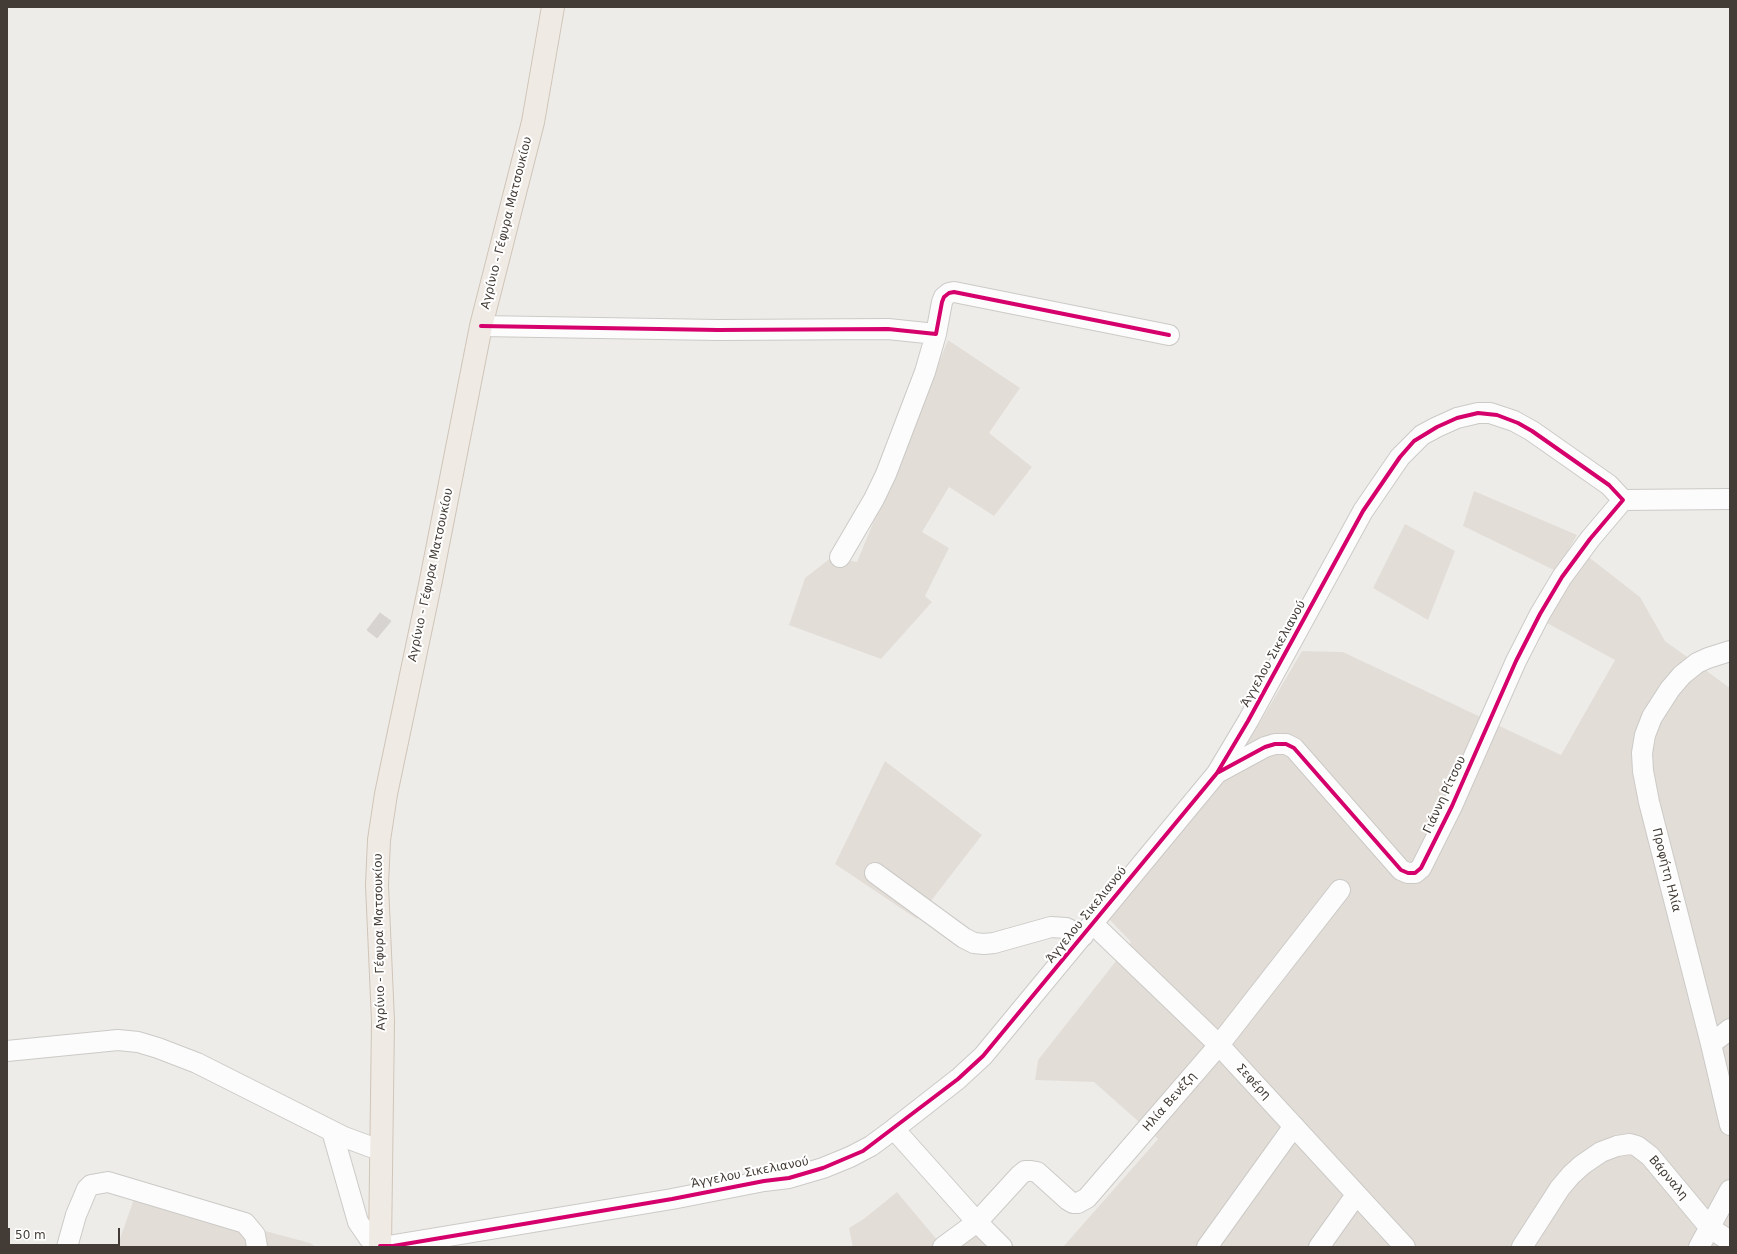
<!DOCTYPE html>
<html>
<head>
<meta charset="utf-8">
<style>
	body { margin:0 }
	#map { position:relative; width:1737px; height:1254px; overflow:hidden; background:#eeece9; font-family:"DejaVu Sans",sans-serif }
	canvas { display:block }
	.frame { position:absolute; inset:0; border:8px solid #433c36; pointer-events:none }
	.scale { position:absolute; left:8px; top:1228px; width:112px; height:18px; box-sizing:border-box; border:2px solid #433c36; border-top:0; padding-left:5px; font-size:12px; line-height:14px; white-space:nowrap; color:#433c36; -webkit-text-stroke:3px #fff; paint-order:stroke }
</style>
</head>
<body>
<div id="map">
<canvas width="1737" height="1254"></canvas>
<div class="frame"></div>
<div class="scale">50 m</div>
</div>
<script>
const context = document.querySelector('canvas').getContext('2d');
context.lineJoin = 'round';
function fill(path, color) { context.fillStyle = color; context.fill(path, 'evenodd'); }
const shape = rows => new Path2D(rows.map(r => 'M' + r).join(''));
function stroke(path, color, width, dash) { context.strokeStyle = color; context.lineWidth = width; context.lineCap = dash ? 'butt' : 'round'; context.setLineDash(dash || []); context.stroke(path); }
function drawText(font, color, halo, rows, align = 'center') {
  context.font = font + ' "DejaVu Sans",sans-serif'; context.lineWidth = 4; context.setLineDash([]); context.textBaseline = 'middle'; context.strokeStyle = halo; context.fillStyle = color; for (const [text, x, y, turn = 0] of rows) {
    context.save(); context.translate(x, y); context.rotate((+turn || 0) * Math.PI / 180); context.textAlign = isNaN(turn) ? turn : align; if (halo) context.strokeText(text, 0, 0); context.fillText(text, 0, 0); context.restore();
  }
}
fill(shape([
	[948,340,1020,388,989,433,1032,467,994,516,949,487,922,532,949,548,925,596,932,602,881,659,789,625,805,578,832,557,857,562],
	[1474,491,1577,535,1556,571,1463,526],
	[1405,524,1455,551,1428,620,1373,588],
	[1586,555,1640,597,1665,641,1730,688,1730,1247,1063,1247,1158,1139,1094,1082,1035,1080,1038,1060,1131,942,1109,919,1221,781,1252,736,1302,651,1343,652,1561,755,1615,660,1547,623],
	[885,761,982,835,917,919,835,864],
	[897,1192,943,1247,853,1247,849,1228,865,1218],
	[135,1196,310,1243,316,1247,117,1247],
	[977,1225,997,1247,947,1247]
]), '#e2ddd7');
const building = shape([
	[380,613,391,621,377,638,367,630,380,613]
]);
fill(building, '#d6d3d0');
stroke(building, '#d6d3cf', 1);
const minor = shape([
	[481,326,718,330,888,329,936,334,942,302,944,297,949,293,954,292,1169,335],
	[840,557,874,499,886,474,925,372,936,334],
	[1730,651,1708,658,1697,663,1682,675,1670,689,1652,717,1645,735,1642,753,1643,771,1649,802,1711,1044,1730,1125],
	[1217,773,1265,747,1275,744,1286,744,1294,748,1401,870,1408,873,1415,873,1421,868,1452,806,1516,661,1540,614,1562,577,1590,539,1623,500],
	[875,873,964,938,974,943,984,944,994,943,1051,927,1066,928,1083,936],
	[1093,924,1219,1045,1405,1247],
	[1711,1044,1730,1029],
	[7,1051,118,1040,138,1042,158,1048,197,1063,344,1137,382,1151],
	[894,1129,977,1222,1002,1247],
	[332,1131,358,1222,369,1238,382,1247,672,1199,764,1181,789,1178,823,1168,850,1157,871,1146,894,1129,958,1079,983,1056,1217,773,1248,721,1363,511,1400,457,1422,435,1437,427,1457,418,1478,413,1490,413,1514,421,1532,431,1609,485,1623,500,1730,499],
	[67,1247,76,1215,87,1189,91,1185,108,1182,245,1223,255,1235,257,1247],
	[943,1247,977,1222,1020,1175,1025,1171,1031,1171,1037,1172,1068,1200,1073,1203,1078,1203,1087,1198,1219,1045,1340,890],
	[1207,1247,1294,1126],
	[1319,1247,1356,1195],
	[1522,1247,1560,1188,1571,1175,1582,1165,1601,1152,1617,1146,1630,1144,1637,1146,1650,1156,1710,1228,1730,1241],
	[1699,1247,1730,1190]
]);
const major = shape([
	[380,1247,383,1021,377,885,379,840,386,794,431,580,481,326,533,122,553,7]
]);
stroke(minor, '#cccac7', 22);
stroke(major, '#cfc5b8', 24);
stroke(minor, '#fcfcfc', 20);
stroke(major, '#f0eae4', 22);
stroke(shape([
	[481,326,718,330,888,329,936,334,942,302,944,297,949,293,954,292,1169,335],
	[380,1246,393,1246,672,1199,764,1181,789,1178,823,1168,863,1151,958,1079,983,1056,1217,773,1248,721,1363,511,1400,457,1414,441,1437,427,1457,418,1478,413,1497,415,1518,423,1532,431,1609,485,1623,500,1590,539,1562,577,1540,614,1516,661,1452,806,1421,868,1415,873,1408,873,1401,870,1294,748,1286,744,1275,744,1265,747,1217,773]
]), '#d6006c', 4);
drawText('12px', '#433c36', '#fff', [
	["Αγρίνιο - Γέφυρα Ματσουκίου",507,223,-76],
	["Αγρίνιο - Γέφυρα Ματσουκίου",431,575,-78],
	["Άγγελου Σικελιανού",1274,654,-61],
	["Γιάννη Ρίτσου",1445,795,-65],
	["Προφήτη Ηλία",1666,870,76],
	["Άγγελου Σικελιανού",1087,915,-51],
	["Αγρίνιο - Γέφυρα Ματσουκίου",380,942,-91],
	["Σεφέρη",1253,1082,47],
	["Ηλία Βενέζη",1170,1102,-49],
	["Άγγελου Σικελιανού",750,1173,-11],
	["Βάρναλη",1668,1178,50]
]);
</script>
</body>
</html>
